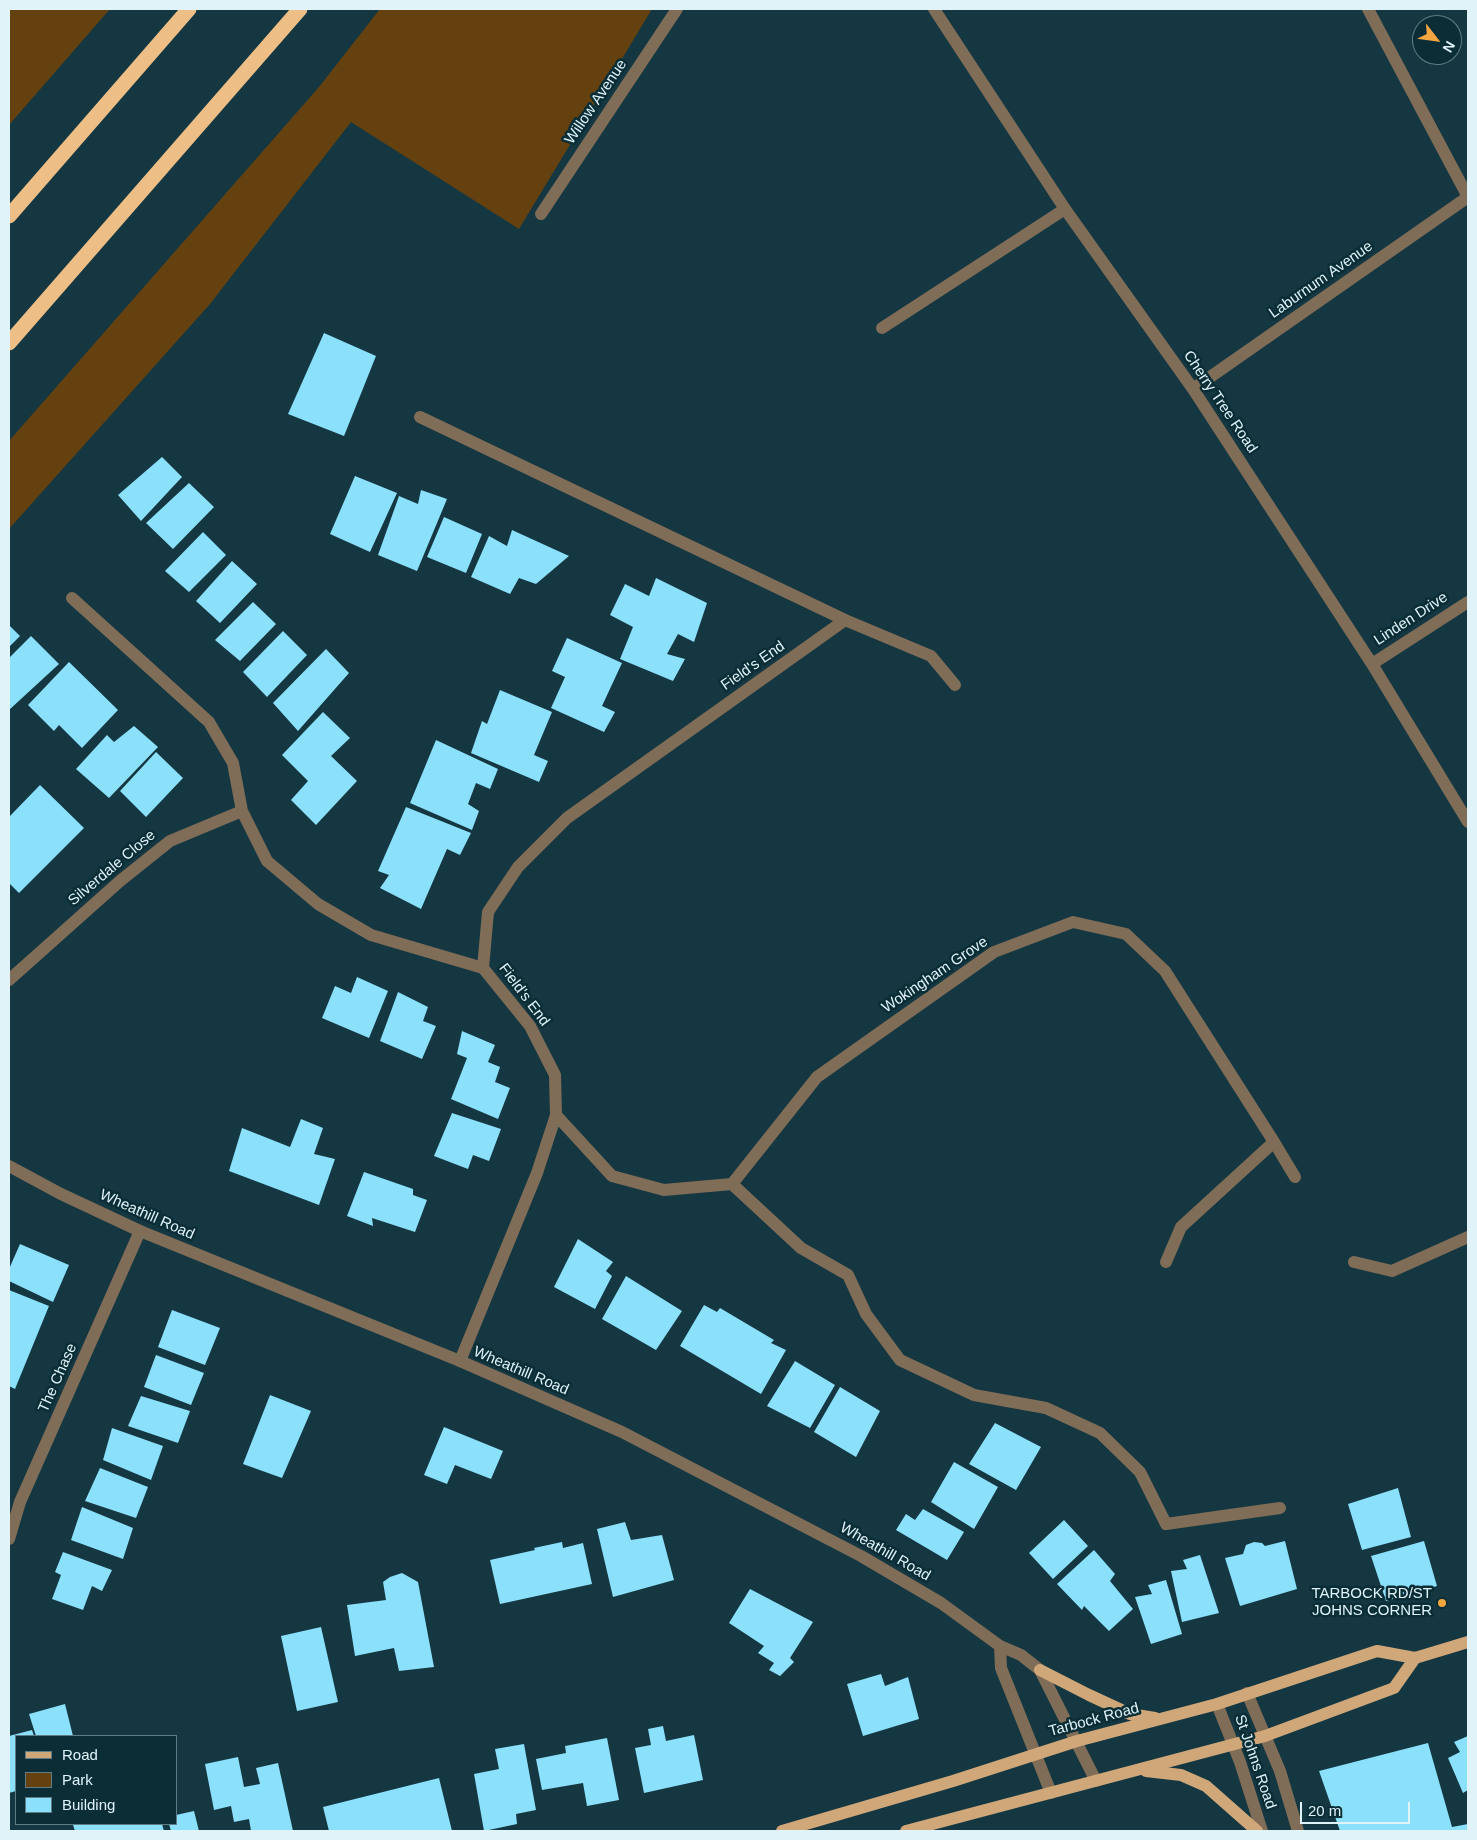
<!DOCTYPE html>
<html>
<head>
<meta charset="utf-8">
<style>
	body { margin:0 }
	#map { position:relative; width:1477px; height:1840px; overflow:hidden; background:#153741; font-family:Helvetica,sans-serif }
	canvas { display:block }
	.frame { position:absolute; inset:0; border:10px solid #e0f3f9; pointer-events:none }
	.legend { position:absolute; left:15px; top:1735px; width:162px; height:90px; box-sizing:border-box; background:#0a2d36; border:1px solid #607c84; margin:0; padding:6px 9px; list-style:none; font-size:15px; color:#e0f3f9 }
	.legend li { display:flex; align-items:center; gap:10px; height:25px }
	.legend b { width:25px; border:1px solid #607c84 }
	.north { position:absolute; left:1412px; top:15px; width:50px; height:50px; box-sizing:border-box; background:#0a2d36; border:1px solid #607c84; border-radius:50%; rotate:120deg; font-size:14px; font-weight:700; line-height:20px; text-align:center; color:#e0f3f9 }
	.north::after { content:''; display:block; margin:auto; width:18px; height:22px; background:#f1a640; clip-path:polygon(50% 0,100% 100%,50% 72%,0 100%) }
	.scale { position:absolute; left:1300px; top:1802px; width:110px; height:22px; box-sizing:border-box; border:2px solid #e0f3f9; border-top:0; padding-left:6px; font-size:15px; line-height:18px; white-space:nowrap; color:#e0f3f9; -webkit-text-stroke:4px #0a2d36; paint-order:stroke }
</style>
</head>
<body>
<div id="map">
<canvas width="1477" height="1840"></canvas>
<div class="frame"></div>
<ul class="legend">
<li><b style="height:6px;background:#cfa779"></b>Road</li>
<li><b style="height:14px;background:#65410f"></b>Park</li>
<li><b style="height:14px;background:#8be0fb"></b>Building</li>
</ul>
<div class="north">N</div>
<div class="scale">20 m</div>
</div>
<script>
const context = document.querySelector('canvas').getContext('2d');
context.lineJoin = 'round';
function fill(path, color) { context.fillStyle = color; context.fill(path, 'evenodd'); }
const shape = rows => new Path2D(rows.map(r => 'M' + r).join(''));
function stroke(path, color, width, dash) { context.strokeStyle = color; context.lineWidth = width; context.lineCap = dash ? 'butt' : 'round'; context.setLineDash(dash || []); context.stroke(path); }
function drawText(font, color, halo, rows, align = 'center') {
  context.font = font + ' Helvetica,sans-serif'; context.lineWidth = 5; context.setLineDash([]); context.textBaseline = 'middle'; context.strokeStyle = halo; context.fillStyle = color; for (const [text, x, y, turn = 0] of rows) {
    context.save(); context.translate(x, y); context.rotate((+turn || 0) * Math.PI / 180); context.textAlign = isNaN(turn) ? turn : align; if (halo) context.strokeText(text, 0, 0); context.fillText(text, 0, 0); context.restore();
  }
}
fill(shape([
	[9,9,110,9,9,125],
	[380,9,652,9,519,229,351,122,210,304,9,529,9,441,319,87]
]), '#65410f');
fill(shape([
	[324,333,376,356,344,436,288,414],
	[162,457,182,477,141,521,118,495],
	[355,476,397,493,370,552,330,534],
	[189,483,214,507,173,549,146,523],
	[421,490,447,499,417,571,378,555,399,496,418,504],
	[444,517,482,534,466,573,427,557],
	[512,530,569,556,536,584,519,578,510,594,471,577,489,536,507,546],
	[203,532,226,555,189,592,165,571],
	[232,561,257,584,220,623,196,601],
	[656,578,707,603,694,642,678,634,667,654,685,659,673,681,620,659,633,627,610,615,625,584,649,596],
	[253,602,276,624,240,661,215,640],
	[9,625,20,636,9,647],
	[283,631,307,655,267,697,243,672],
	[31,636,59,664,9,710,9,658],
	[567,638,622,663,602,706,615,712,604,732,551,708,565,677,552,671],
	[326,649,349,673,298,731,273,703],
	[69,662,118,710,82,748,59,725,54,731,28,705],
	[500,690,552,712,534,755,548,761,539,782,471,753,482,721,487,724],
	[323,712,350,738,331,756,357,781,316,825,291,800,308,781,282,755],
	[134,726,158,747,109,798,76,769,107,735,114,742],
	[436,740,498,769,490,789,476,783,468,804,479,811,472,830,410,803],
	[156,752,183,778,146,817,120,791],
	[40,785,84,828,19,893,9,883,9,817],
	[406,807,471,833,460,855,447,849,421,909,380,888,389,875,378,871],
	[357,977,388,991,369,1038,322,1018,335,986,351,993],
	[398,992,428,1007,423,1021,436,1026,422,1059,380,1041],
	[462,1031,495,1045,488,1062,500,1067,495,1082,510,1088,498,1119,451,1099,467,1058,457,1054],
	[452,1113,501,1129,489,1161,473,1155,468,1169,434,1156],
	[301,1119,323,1128,314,1154,335,1159,319,1205,229,1171,242,1128,290,1147],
	[364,1172,413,1189,413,1195,427,1200,415,1232,372,1218,373,1226,347,1216],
	[578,1239,613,1262,606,1271,612,1276,595,1309,554,1287],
	[20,1244,69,1265,53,1302,9,1281,9,1269],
	[626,1276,682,1311,656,1350,602,1319],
	[9,1290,49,1306,15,1389,9,1386],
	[704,1305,717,1312,720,1308,774,1340,771,1343,786,1350,761,1394,680,1346],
	[172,1310,220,1328,205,1365,158,1347],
	[156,1355,204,1373,191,1405,144,1387],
	[795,1361,835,1385,810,1428,767,1406],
	[840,1387,880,1411,856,1457,814,1432],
	[270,1395,311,1411,282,1478,243,1464],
	[141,1396,190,1411,178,1443,128,1426],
	[995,1423,1041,1447,1016,1490,969,1464],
	[444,1427,503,1451,491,1479,455,1465,447,1484,424,1475],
	[112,1428,163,1446,151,1480,103,1460],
	[954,1462,998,1487,974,1529,931,1502],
	[100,1468,148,1487,136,1518,85,1501],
	[1398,1488,1411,1537,1362,1550,1348,1504],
	[82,1507,133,1528,123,1559,71,1540],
	[923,1509,964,1532,947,1560,896,1530,906,1514,915,1520],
	[1064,1520,1088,1546,1053,1579,1029,1553],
	[625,1522,631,1540,662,1535,674,1580,613,1597,597,1529],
	[1285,1541,1297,1589,1240,1606,1225,1558,1243,1554,1246,1545,1254,1542,1262,1543,1265,1546],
	[1424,1541,1437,1586,1386,1601,1371,1556],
	[562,1542,563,1548,583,1543,592,1584,500,1604,490,1560,535,1550,534,1548],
	[1094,1550,1115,1574,1110,1581,1133,1609,1109,1631,1084,1606,1082,1610,1057,1584],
	[63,1552,112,1570,102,1591,92,1586,83,1610,52,1599,61,1575,55,1572],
	[1200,1555,1219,1613,1182,1622,1171,1571,1187,1569,1183,1560],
	[402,1573,418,1582,434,1667,399,1671,394,1648,355,1656,347,1605,386,1600,383,1582,390,1577],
	[1166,1580,1182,1634,1151,1644,1135,1597,1152,1594,1148,1585],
	[750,1589,813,1622,790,1658,794,1662,780,1676,769,1670,774,1663,758,1653,764,1646,729,1623],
	[321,1627,338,1702,297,1711,281,1636],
	[881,1674,885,1686,908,1677,919,1719,863,1736,847,1684],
	[65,1704,73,1736,36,1736,29,1714],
	[663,1726,666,1741,694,1735,703,1780,644,1793,635,1748,651,1745,648,1729],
	[32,1730,34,1736,16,1736,16,1791,9,1793,9,1736],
	[1468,1736,1468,1790,1463,1793,1448,1758,1460,1752,1454,1742],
	[607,1738,619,1800,587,1806,583,1783,542,1790,536,1759,566,1753,565,1746],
	[1428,1743,1452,1827,1468,1824,1468,1831,1340,1831,1319,1771],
	[524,1744,536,1810,516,1814,517,1824,484,1831,474,1774,499,1769,495,1749],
	[238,1757,244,1787,260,1784,256,1768,278,1763,293,1831,251,1831,249,1819,234,1822,231,1806,214,1810,205,1764],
	[439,1778,452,1831,329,1831,323,1807],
	[194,1811,199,1831,171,1831,169,1824,176,1824,176,1815],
	[82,1824,162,1824,164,1831,75,1831,73,1825]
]), '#8be0fb');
stroke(shape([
	[934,9,1065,209,1193,389,1372,664,1468,822],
	[1368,9,1468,197],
	[541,214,677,9],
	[882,328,1065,209],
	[1193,389,1468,197],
	[420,417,845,620,931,656,955,685],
	[1372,664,1468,602],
	[242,811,267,861,318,904,371,935,483,968],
	[9,980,120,881,170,841,242,811,233,763,209,722,72,598],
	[556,1115,612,1176,664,1190,732,1184,817,1077,994,952,1073,922,1126,934,1165,971,1274,1142,1295,1177],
	[732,1184,801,1248,848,1275,866,1314,900,1360,974,1395,1046,1408,1100,1433,1140,1472,1166,1524,1280,1508],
	[1166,1262,1181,1227,1274,1142],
	[1354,1262,1392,1271,1468,1237],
	[460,1361,537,1173,556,1115,555,1075,530,1026,483,968,488,912,518,867,567,818,845,620],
	[9,1539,20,1502,140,1231]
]), '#806d57', 12);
stroke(shape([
	[9,1166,61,1194,140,1231,460,1361,622,1432,861,1556,941,1603,1000,1646,1021,1655,1040,1670,1096,1781],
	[1000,1646,1001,1668,1051,1793],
	[1247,1693,1280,1771,1298,1831],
	[1217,1704,1240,1762,1262,1831]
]), '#806d57', 12);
stroke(shape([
	[1040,1670,1089,1695,1130,1714,1155,1718],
	[1146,1771,1181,1775,1206,1786,1257,1831],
	[782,1831,953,1781,1077,1741,1217,1704,1377,1651,1415,1658,1468,1642],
	[906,1831,1265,1736,1394,1688,1415,1658]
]), '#cfa779', 12);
stroke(shape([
	[9,216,189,9],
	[9,343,300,9]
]), '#edbe86', 15);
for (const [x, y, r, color] of [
	[1442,1603,5,"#f1a640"]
]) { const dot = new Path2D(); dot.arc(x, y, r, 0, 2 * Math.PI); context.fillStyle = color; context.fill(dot); stroke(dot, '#0a2d36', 2); }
drawText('15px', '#e0f3f9', '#0a2d36', [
	["Willow Avenue",596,102,-56],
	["Laburnum Avenue",1321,280,-35],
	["Cherry Tree Road",1220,402,56],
	["Linden Drive",1411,619,-33],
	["Field's End",753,666,-35],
	["Silverdale Close",112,868,-40],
	["Wokingham Grove",935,975,-34],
	["Field's End",524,995,53],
	["Wheathill Road",147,1215,24],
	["Wheathill Road",521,1371,23],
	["The Chase",58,1378,-66],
	["Wheathill Road",885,1552,30],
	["Tarbock Road",1094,1720,-15],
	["St Johns Road",1255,1762,71]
]);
drawText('15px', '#e0f3f9', '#0a2d36', [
	["TARBOCK RD/ST",1432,1594],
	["JOHNS CORNER",1432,1611]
], 'right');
</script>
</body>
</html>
